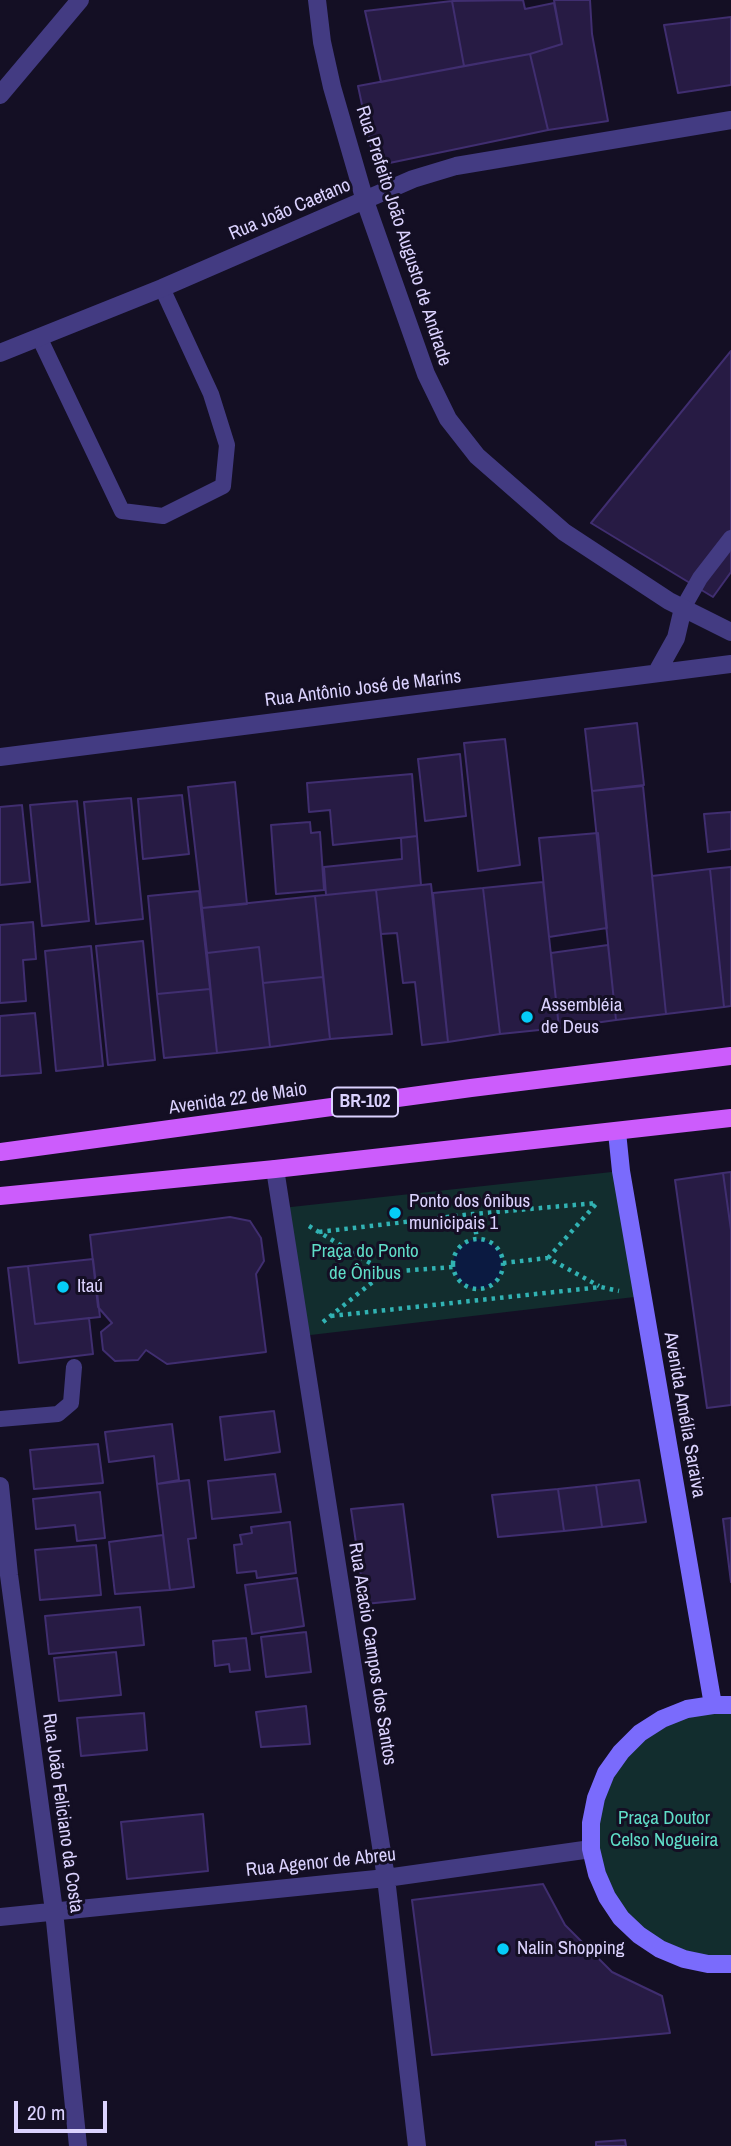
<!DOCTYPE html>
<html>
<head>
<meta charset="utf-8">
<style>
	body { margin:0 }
	#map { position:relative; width:731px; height:2146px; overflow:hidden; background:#140f24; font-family:"Archivo Narrow",sans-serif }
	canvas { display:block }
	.scale { position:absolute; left:14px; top:2101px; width:93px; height:32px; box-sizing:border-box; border:4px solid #dbd2fe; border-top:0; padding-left:9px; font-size:21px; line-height:24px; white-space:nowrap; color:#dbd2fe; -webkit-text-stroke:5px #140f24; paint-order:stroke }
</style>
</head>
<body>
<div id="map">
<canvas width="731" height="2146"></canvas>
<div class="scale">20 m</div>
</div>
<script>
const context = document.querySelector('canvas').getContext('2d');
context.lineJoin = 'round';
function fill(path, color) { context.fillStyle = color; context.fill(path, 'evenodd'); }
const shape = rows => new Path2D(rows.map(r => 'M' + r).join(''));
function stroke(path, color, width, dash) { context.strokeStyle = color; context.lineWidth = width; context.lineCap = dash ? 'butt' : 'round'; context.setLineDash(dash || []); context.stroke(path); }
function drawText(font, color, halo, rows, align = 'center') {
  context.font = font + ' "Archivo Narrow",sans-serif'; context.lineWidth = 6; context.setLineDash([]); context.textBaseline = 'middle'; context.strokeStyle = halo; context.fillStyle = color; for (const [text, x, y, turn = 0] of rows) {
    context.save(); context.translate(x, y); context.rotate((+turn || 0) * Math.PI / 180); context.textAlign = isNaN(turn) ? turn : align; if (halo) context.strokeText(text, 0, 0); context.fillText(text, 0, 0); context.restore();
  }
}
fill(shape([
	[621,1171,643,1296,302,1336,282,1208],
	[731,1710,731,1961,684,1957,640,1933,600,1874,597,1808,605,1784,638,1740,698,1712]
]), '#122d2e');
fill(shape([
	'453 1264a25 25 0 1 1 50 0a25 25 0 1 1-50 0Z'
]), '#0b1a41');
const building = shape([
	[523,0,525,9,554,3,562,44,530,54,464,66,452,1,523,0],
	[554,0,590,0,592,34,608,121,548,130,530,54,562,44,554,0],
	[452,1,464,66,381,82,365,11,452,1],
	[731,17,731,85,678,93,664,25,731,17],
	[530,54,548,130,375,166,358,86,530,54],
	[731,351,731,572,713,597,591,523,731,351],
	[637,723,644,785,592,791,585,729,637,723],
	[505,739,520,865,478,871,464,743,505,739],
	[460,754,466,816,425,821,418,759,460,754],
	[412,774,417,836,333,845,330,810,309,812,307,783,412,774],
	[235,782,247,904,202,908,188,787,235,782],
	[643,786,666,1014,616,1020,592,791,643,786],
	[182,795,189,854,143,859,138,799,182,795],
	[131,798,143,919,96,924,84,802,131,798],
	[77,801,89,921,42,926,30,805,77,801],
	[22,805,30,882,0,885,0,807,22,805],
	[731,812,731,849,708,852,704,814,731,812],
	[310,822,311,833,320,832,324,890,276,894,271,825,310,822],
	[598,833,607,928,549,937,539,838,598,833],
	[417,836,421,885,326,895,324,867,402,859,401,838,417,836],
	[731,867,731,1006,724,1007,710,869,731,867],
	[710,869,724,1007,666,1014,652,876,710,869],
	[543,882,559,1028,500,1034,483,888,543,882],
	[431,884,448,1042,422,1045,415,982,403,983,397,933,381,934,376,890,431,884],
	[483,888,500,1034,448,1042,433,893,483,888],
	[376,890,392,1034,330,1039,315,896,376,890],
	[199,891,210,989,157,994,148,896,199,891],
	[315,896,323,977,263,983,259,947,207,953,202,908,315,896],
	[33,922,36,959,23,960,26,1001,0,1003,0,925,33,922],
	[143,941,155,1060,108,1065,96,946,143,941],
	[608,945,616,1020,559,1028,551,953,608,945],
	[91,946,103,1066,56,1071,45,951,91,946],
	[259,947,270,1047,217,1053,207,953,259,947],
	[323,977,330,1039,270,1047,263,983,323,977],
	[210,989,217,1053,164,1058,157,994,210,989],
	[35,1013,41,1073,0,1076,0,1016,35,1013],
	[731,1172,731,1230,723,1173,731,1172],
	[723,1173,731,1230,731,1405,707,1408,675,1180,723,1173],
	[230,1217,250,1221,261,1238,264,1261,256,1274,266,1352,167,1364,146,1350,138,1360,115,1361,103,1350,101,1332,112,1323,98,1307,90,1235,230,1217],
	[93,1259,100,1317,35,1324,28,1266,93,1259],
	[28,1266,35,1324,89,1318,93,1354,19,1363,8,1268,28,1266],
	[274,1411,280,1452,225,1460,220,1417,274,1411],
	[172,1424,179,1480,157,1484,154,1456,109,1462,105,1432,172,1424],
	[98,1444,103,1483,34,1489,30,1450,98,1444],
	[275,1474,281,1512,212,1519,208,1481,275,1474],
	[189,1480,196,1538,188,1539,194,1587,170,1590,157,1484,189,1480],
	[639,1480,646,1522,602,1527,596,1485,639,1480],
	[596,1485,602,1527,564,1531,558,1489,596,1485],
	[558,1489,564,1531,498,1537,492,1495,558,1489],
	[100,1492,105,1538,77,1541,75,1525,36,1529,33,1499,100,1492],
	[403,1504,415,1599,365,1604,351,1509,403,1504],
	[731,1518,731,1582,723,1519,731,1518],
	[290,1522,296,1573,257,1578,256,1571,237,1573,234,1545,242,1544,240,1535,252,1533,251,1527,290,1522],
	[163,1535,170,1590,115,1594,109,1542,163,1535],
	[96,1545,101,1595,40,1600,35,1550,96,1545],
	[297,1578,304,1626,252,1634,245,1585,297,1578],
	[140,1607,144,1645,49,1654,45,1616,140,1607],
	[306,1632,311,1672,266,1677,261,1637,306,1632],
	[246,1638,250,1670,230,1672,229,1664,215,1666,213,1641,246,1638],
	[116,1652,121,1695,59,1701,54,1658,116,1652],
	[306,1706,310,1744,261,1747,256,1712,306,1706],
	[144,1713,147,1750,81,1756,77,1718,144,1713],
	[203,1814,208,1871,127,1879,121,1822,203,1814],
	[543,1884,565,1925,612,1972,662,1996,670,2033,432,2055,412,1900,543,1884],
	[625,2140,626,2146,596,2146,596,2142,625,2140]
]);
fill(building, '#271b44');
stroke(building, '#402e70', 2);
stroke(shape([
	[473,1214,477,1239],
	[309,1226,385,1272,453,1267],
	[319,1232,473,1214,597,1203],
	'453 1264a25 25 0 1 1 50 0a25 25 0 1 1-50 0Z',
	[548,1258,596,1204],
	[503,1263,548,1258,599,1286],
	[331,1316,601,1287,619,1291],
	[323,1322,385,1272]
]), '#31b2b3', 4.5, [3.5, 5]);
stroke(shape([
	[39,337,122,511,163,516,223,486,227,445,211,394,162,288],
	[683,608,700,578,731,538],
	[0,1419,58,1414,71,1403,74,1367]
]), '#433b82', 16);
stroke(shape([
	[317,0,322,42,332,87,365,201,426,374,448,419,477,456,564,532,669,601,731,632],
	[0,95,80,0],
	[0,353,162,288,413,179,456,166,731,120],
	[657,672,676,638,683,608],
	[0,757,731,664],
	[275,1169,386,1878,417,2146],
	[0,1486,9,1575,54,1911,78,2146],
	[0,1917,386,1878,591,1849]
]), '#433b82', 18);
stroke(shape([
	[617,1132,621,1171,713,1705],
	[731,1705,713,1705,687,1709,662,1719,640,1733,621,1752,606,1773,596,1798,591,1823,591,1849,597,1874,607,1897,621,1918,639,1935,660,1949,684,1959,708,1964,731,1964]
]), '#7a6bfc', 18);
stroke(shape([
	[0,1152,471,1088,731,1056],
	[0,1196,275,1169,731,1118]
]), '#cc5cfc', 18);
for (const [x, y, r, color] of [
	[527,1017,7,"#05cdf8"],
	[395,1213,7,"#05cdf8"],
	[63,1287,7,"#05cdf8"],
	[503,1949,7,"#05cdf8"]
]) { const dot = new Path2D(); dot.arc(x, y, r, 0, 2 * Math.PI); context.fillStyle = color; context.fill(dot); stroke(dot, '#140f24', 2.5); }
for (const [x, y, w] of [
	[365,1102,66]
]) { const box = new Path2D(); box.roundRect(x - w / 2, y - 14.5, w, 29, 5); context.fillStyle = '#140f24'; context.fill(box); stroke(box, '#dbd2fe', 2); }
drawText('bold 18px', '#dbd2fe', null, [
	["BR-102",365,1102]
]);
drawText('19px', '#dbd2fe', '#140f24', [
	["Rua João Caetano",290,210,-23],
	["Rua Prefeito João Augusto de Andrade",403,236,72],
	["Rua Antônio José de Marins",363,689,-7],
	["Avenida 22 de Maio",238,1099,-8],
	["Avenida Amélia Saraiva",684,1415,80],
	["Rua Acacio Campos dos Santos",372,1654,81],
	["Rua João Feliciano da Costa",62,1813,82],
	["Rua Agenor de Abreu",321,1863,-6]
]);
drawText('19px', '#dbd2fe', '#140f24', [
	["Assembléia",541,1006],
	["de Deus",541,1028],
	["Ponto dos ônibus",409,1202],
	["municipais 1",409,1224],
	["Itaú",77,1287],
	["Nalin Shopping",517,1949]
], 'left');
drawText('19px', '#5fddc7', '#140f24', [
	["Praça do Ponto",365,1252],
	["de Ônibus",365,1274],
	["Praça Doutor",664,1819],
	["Celso Nogueira",664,1841]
]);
</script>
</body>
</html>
